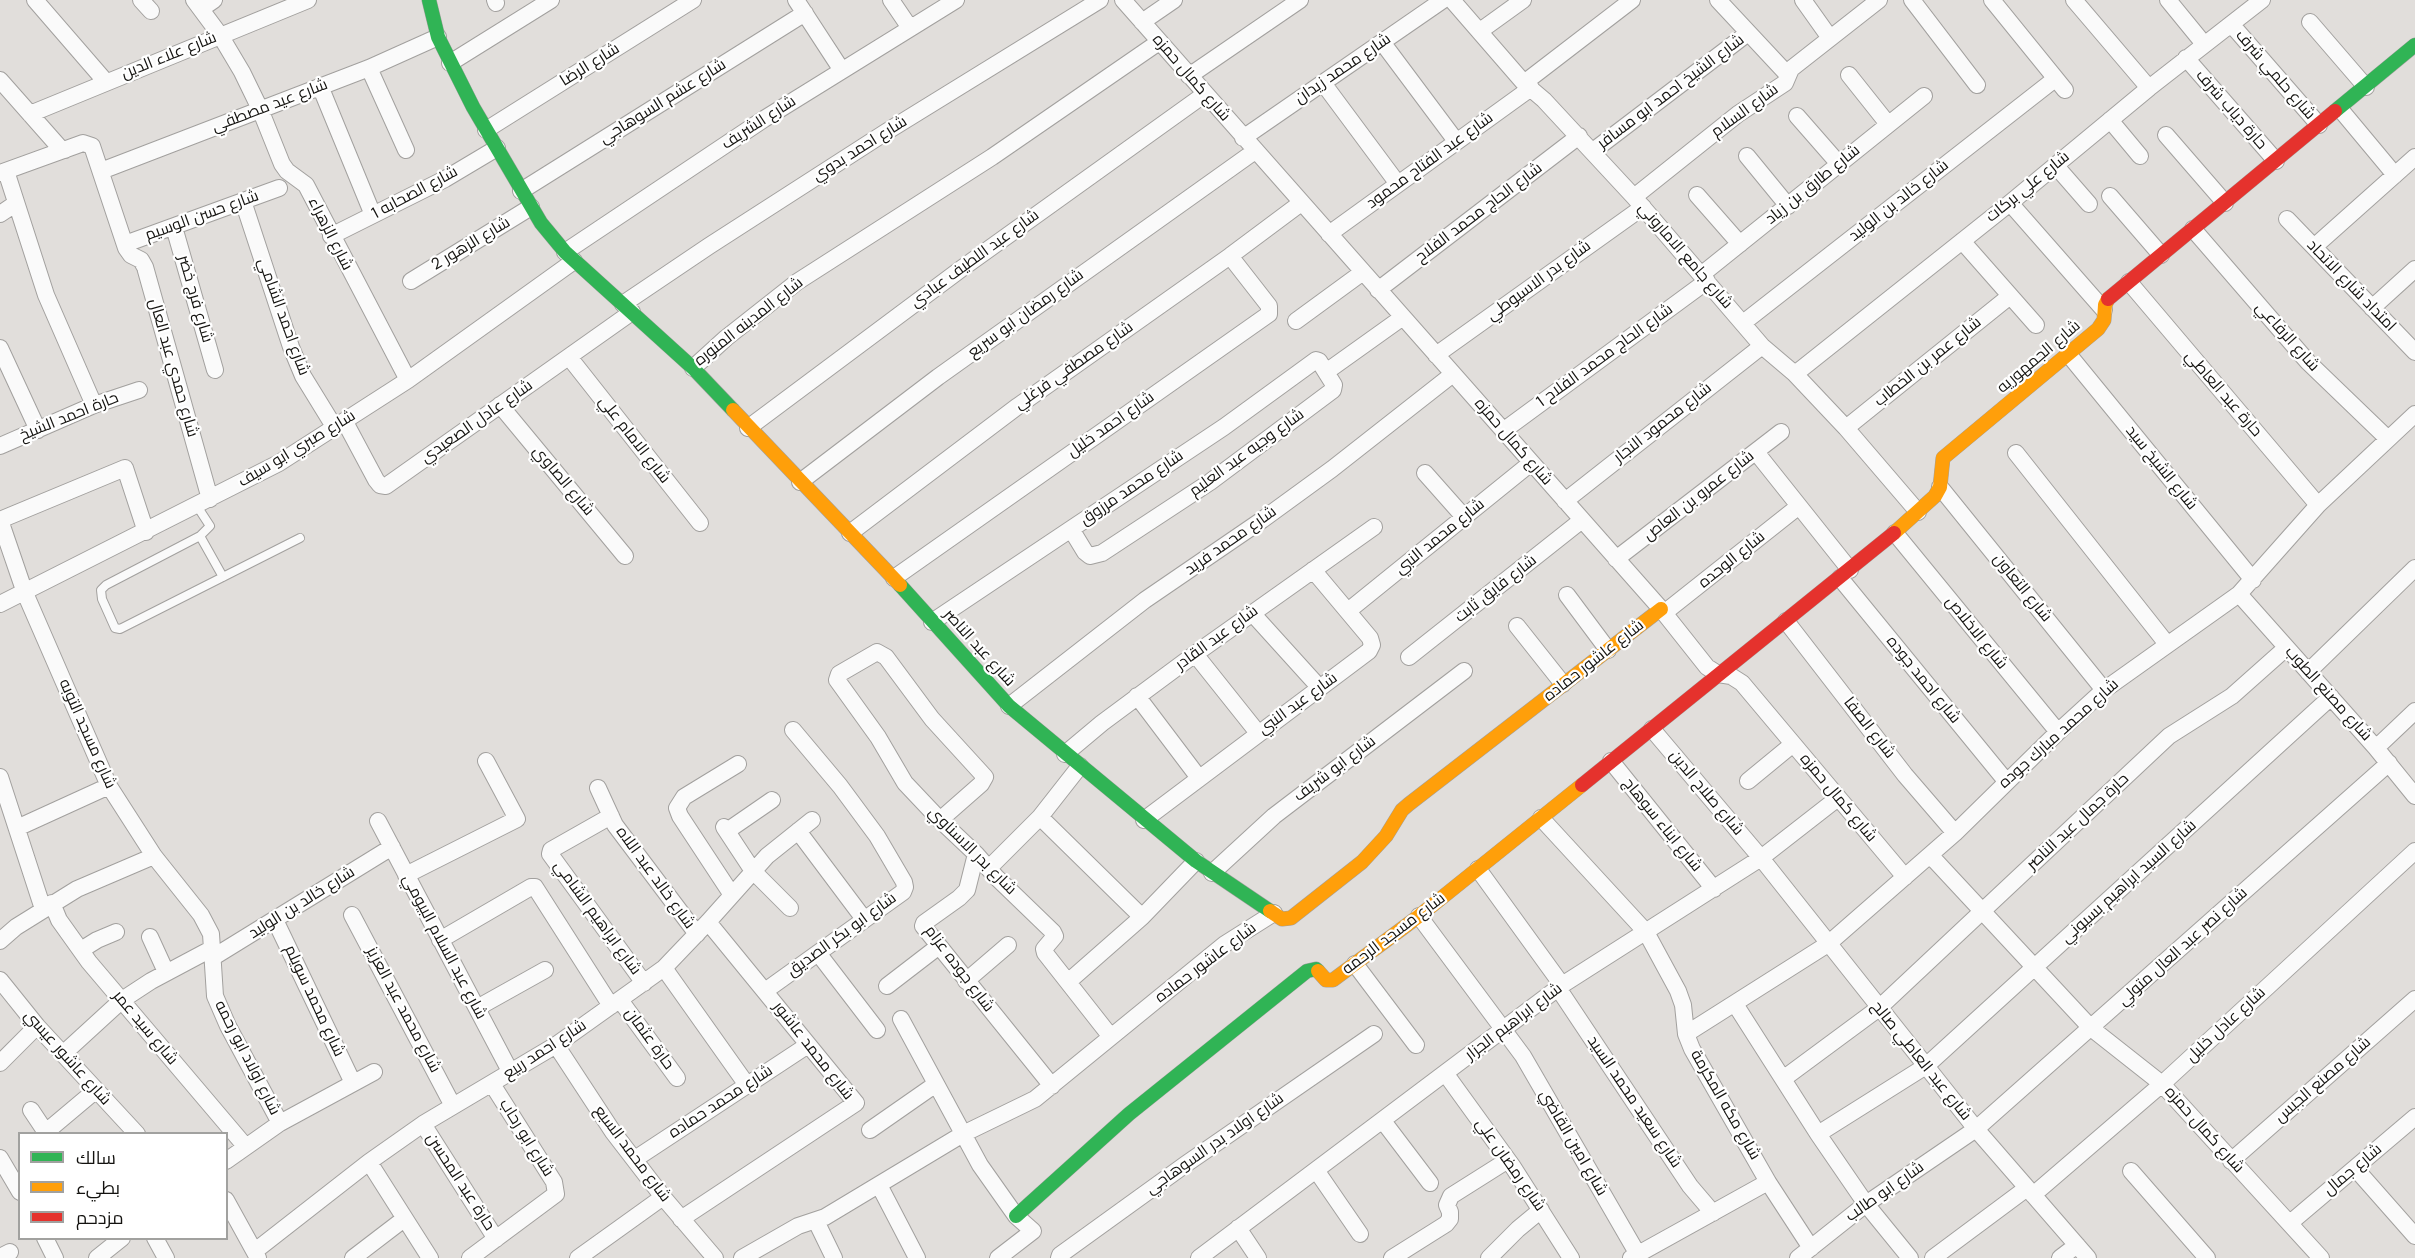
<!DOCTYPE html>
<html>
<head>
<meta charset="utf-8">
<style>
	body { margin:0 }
	#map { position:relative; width:2415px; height:1258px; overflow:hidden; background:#e1dedb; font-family:"DM Sans",Cairo,sans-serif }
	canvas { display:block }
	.legend { position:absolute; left:18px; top:1132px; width:210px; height:108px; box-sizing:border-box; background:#fff; border:2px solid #a1a19f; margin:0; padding:8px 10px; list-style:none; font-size:18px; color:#141310 }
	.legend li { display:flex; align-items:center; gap:12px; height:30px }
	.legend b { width:30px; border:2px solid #a1a19f }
</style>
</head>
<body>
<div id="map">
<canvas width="2415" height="1258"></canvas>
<ul class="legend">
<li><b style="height:8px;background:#30b455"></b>سالك</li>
<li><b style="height:8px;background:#ff9f0a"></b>بطيء</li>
<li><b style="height:8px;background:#e5322d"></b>مزدحم</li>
</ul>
</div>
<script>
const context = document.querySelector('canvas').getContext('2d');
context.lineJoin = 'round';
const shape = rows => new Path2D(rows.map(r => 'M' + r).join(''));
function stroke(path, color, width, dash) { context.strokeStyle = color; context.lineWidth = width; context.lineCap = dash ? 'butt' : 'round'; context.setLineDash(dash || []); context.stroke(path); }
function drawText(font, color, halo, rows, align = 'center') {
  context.font = font + ' "DM Sans",Cairo,sans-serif'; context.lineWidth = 4.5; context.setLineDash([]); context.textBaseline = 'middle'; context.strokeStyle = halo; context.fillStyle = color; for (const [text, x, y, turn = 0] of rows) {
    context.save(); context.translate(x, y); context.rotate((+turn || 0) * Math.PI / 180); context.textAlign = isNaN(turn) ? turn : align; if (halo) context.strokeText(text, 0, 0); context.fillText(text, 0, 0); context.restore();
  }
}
const lane = shape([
	[197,506,210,526,200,536,106,585,101,590,102,599,115,628,120,629,300,538],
	[200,536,223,577]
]);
const street = shape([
	[35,0,106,82],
	[141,0,151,11],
	[194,0,220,35,242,72,260,109,282,164,287,171,306,185,408,380],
	[495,0,496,3],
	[796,0,841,69],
	[891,0,910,28],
	[1123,0,1661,609,1707,667,1718,674,1731,676,1742,683,1905,877],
	[1452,0,1524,83,1544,100,1634,197,1762,346,1795,374,1846,428,1918,512],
	[1718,0,1788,75],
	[1803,0,1830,38],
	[1912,0,1977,85],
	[1992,0,2065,90],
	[2074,0,2149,88],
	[2168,0,2204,44],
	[201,9,214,0],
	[1142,22,1174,0],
	[2310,22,2366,87],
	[2231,24,2319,125],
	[1480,31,1523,0],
	[1382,42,1456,141],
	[2186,58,2276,161],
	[450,63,551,0],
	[369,68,406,150],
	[1849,75,1888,124],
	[1189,76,1300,0],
	[0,80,61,149,65,150],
	[1323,83,1398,184],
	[1524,83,1632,0],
	[320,86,373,215],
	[2340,109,2395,175],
	[30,114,308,0],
	[1797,116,1839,164],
	[2110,120,2140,156],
	[486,130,693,0],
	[2166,135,2225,203],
	[1243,138,1443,0],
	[1593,151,1748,33],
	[1747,156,1788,206],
	[2055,165,2089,204],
	[6,171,46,295,94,405],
	[101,171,369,68,438,37],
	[0,173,83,143,92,146,126,248,131,255,141,260,145,267,210,499],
	[521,191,805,13],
	[1697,195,1740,244],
	[2110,196,2161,255],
	[1634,197,1738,114,1785,83,1791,69,1879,0],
	[243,201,291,347,303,376,335,428],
	[2010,203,2104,310],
	[0,214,15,204],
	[2287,219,2415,352],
	[174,227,215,370],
	[2193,229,2308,362,2388,439],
	[1329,234,1531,88],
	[331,236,445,179,497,148],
	[1962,241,2036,325],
	[125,244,279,188],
	[2314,247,2415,157],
	[565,252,764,119,956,0],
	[1701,275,1924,96],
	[411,281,531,207],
	[2129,282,2318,505],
	[1378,290,1579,136],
	[623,304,709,246,886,132,1100,0],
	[2372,308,2415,269],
	[1296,321,1363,272],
	[1743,323,2055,79],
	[0,348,38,430],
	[1436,355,1643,207],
	[2069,355,2253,580],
	[569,357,700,523],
	[693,368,726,338,797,282,992,157,1159,42],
	[1326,372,1403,317],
	[1795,374,2010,203,2149,88,2262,0],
	[500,405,625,556],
	[345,422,376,480,380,485,386,486,632,312],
	[748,428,961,269,1205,94],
	[1846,428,2010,296],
	[1503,431,1707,281],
	[0,446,94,405,139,390],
	[1756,452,1850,570],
	[2016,453,2167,644],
	[1425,473,1464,517],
	[800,482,938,377,1255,151],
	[1940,487,2104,690],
	[1565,501,1762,346],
	[0,520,25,593,109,786,154,856,201,915,211,934,215,996,228,1026,280,1123],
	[0,520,125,468,146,532],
	[850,533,1018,406,1230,256,1301,203],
	[1895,533,2058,732],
	[1616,559,1781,432],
	[894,578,1269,314,1269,306,1230,256],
	[1840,578,2006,781],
	[2239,594,2376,748,2415,796],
	[1567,595,1608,650],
	[0,604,279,463,408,380,574,261],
	[1348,611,1531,463],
	[1252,613,1319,687],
	[1664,613,1799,506],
	[1786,621,1905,775,1955,833],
	[932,622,1071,529,1224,427,1316,360,1319,361,1334,385,1333,390,1210,482,1102,553,1090,556,1085,552,1071,529],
	[1517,626,1563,684],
	[1195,654,1258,733],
	[1409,657,1582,520],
	[2308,672,2415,568],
	[1137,696,1199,778],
	[1009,706,1145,600,1262,520,1332,469,1453,374],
	[1652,729,1761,858,1976,1129,2088,1258],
	[2376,748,2415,711],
	[1065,754,1102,723,1195,654,1374,527],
	[1611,761,1714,889],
	[0,777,43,909],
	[1748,781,1793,744],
	[598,788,615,825,697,934],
	[611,816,551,850,550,854,644,983],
	[1040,817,1142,917],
	[1541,818,1646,932,1678,991,1683,1005,1686,1034,1692,1049,1768,1182,1811,1248],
	[940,820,981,784,985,777,932,719,886,657,877,652,839,674,837,680,878,737,905,783,940,820,976,854,996,877,1053,932,1055,936,1044,949,1045,953,1111,1037],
	[1144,820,1369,651,1372,645,1370,638,1313,570],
	[378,821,511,1073],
	[724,827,753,871,790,908],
	[17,828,109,786],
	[727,831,772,800],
	[798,831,864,919],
	[976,854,967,890,959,898,924,923,923,926,1052,1086],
	[1930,855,2091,1028,2162,1084,2321,1258],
	[989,868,1040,817,1080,766],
	[1478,869,1562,985],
	[1212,873,1274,816,1464,671],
	[406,875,517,819,486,761],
	[732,895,680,816,677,808,684,797,738,764],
	[52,903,59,920,89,962,246,1147],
	[352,915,453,1106],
	[1419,916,1523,1056,1640,1258],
	[275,920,353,1083],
	[150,937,166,972],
	[440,940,531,887,535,887,611,1006],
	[0,941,16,927,77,889,154,856],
	[81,950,97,940,116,932],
	[818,953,877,1030],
	[212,958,392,847],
	[1355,964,1416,1045],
	[664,968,747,1085],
	[0,980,37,1026,137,1134],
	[966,981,1008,945],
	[1068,982,1142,917,1196,861],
	[887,986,939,946],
	[1558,988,1690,1186,1713,1213],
	[765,991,903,892,905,887,904,882,877,836,840,786,793,730],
	[620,1000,677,1078],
	[1735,1004,1818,1134,1866,1204,1910,1258],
	[477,1008,545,970],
	[901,1019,980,1165,1016,1216,1033,1231,998,1258],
	[1686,1034,1828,944,1955,833,2058,732,2104,690,2239,594,2318,505,2415,414],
	[556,1045,613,1132,663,1197,715,1258],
	[63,1054,122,1000,151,981,213,948],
	[0,1063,37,1026],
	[1445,1073,1513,1167,1571,1258],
	[1783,1079,1879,1008,2169,736,2232,696,2286,648],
	[31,1110,47,1134],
	[1383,1121,1430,1183],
	[423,1124,496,1239],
	[870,1130,936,1084],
	[46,1132,96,1090],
	[1818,1134,1926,1066,2331,697],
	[0,1158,20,1192],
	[635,1159,808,1045],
	[226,1161,280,1123,374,1072],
	[2231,1161,2415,999],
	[369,1162,430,1258],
	[2355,1168,2415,1236],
	[1316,1170,1360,1234],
	[2131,1171,2207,1258],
	[879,1185,917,1258],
	[2033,1195,2162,1084,2415,851],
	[226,1200,258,1258],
	[681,1219,856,1103,708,922],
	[816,1221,834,1258],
	[2290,1223,2415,1117],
	[1238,1228,1258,1258],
	[45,1238,55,1258],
	[155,1238,166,1258],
	[255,1251,369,1162,423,1124,556,1045,664,968,708,922,767,856,812,820],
	[0,1257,10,1252],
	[97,1258,122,1238],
	[353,1258,404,1219],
	[470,1258,556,1194,554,1182,492,1084],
	[578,1258,663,1197],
	[742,1258,798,1226,825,1217,963,1134,1035,1099,1225,944,1274,913],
	[1059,1258,1060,1255,1186,1164,1374,1034],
	[1199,1258,1562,985,1761,858,1838,798],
	[1392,1258,1446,1224,1450,1219,1450,1212,1447,1205,1451,1196,1508,1160],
	[1489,1258,1518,1229,1541,1210],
	[1631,1258,1768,1182],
	[1798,1258,1866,1204,1976,1129,2389,763],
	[1933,1258,2027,1188],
	[2060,1258,2077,1245]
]);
const fast = shape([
	[429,0,438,37,473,107,541,223,565,252,693,368,733,410],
	[2335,111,2415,45],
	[900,585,1009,706,1196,861,1270,911],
	[1016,1216,1129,1114,1307,971,1316,969,1318,971]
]);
const slow = shape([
	[733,410,900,585],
	[1894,533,1935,496,1940,487,1943,458,2098,329,2104,320,2105,305,2108,299],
	[1270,911,1282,919,1291,918,1362,862,1386,836,1402,810,1409,804,1661,609],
	[1318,971,1326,980,1333,980,1419,916,1582,785]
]);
const jam = shape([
	[2108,299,2335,111],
	[1582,785,1894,533]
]);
stroke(lane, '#a2a09e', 10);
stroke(street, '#a2a09e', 18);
stroke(fast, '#a2a09e', 15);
stroke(slow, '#a2a09e', 15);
stroke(jam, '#a2a09e', 15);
stroke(lane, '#fafafa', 8);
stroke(street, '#fafafa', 16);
stroke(fast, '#30b455', 14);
stroke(slow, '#ff9f0a', 14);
stroke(jam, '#e5322d', 14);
drawText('16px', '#141310', '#fff', [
	["شارع علاء الدين",169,56,-22],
	["شارع الرضا",590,65,-32],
	["شارع محمد زيدان",1343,69,-34],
	["شارع حلمي شرف",2275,75,49],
	["شارع كمال حمزه",1191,78,49],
	["شارع الشيخ احمد ابو مسافر",1671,92,-37],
	["شارع عشم السوهاجي",663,102,-32],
	["شارع عيد مصطفي",270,106,-21],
	["حارة دياب شرف",2231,110,49],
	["شارع السلام",1745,111,-36],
	["شارع الشريف",759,123,-33],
	["شارع احمد بدوي",860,149,-32],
	["شارع عبد الفتاح محمود",1430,161,-36],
	["شارع طارق بن زياد",1813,185,-39],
	["شارع علي بركات",2028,187,-39],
	["شارع الصحابه 1",415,193,-28],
	["شارع خالد بن الوليد",1899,201,-38],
	["شارع الحاج محمد الفلاح",1479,213,-37],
	["شارع حسن الوسيم",202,216,-20],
	["شارع الزهراء",330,234,63],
	["شارع الزهور 2",471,244,-31],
	["شارع جامع الاماروني",1685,256,49],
	["شارع عبد اللطيف عبادي",975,259,-36],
	["شارع بدر الاسيوطي",1539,281,-36],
	["امتداد شارع الاتحاد",2351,286,46],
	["شارع فرج خضر",195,299,74],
	["شارع رمضان ابو سريع",1026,314,-36],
	["شارع احمد الشامي",283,317,70],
	["شارع المدينه المنوره",749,322,-38],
	["شارع الرفاعي",2287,337,48],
	["شارع الحاج محمد الفلاح 1",1605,356,-36],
	["شارع الجمهوريه",2039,357,-40],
	["شارع عمر بن الخطاب",1928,362,-39],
	["شارع مصطفي فرغلي",1074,366,-35],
	["شارع حمدي عبد العال",173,368,74],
	["حارة عبد العاطي",2223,394,49],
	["حارة احمد الشيخ",69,417,-22],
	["شارع عادل الصعيدي",477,422,-35],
	["شارع محمود النجار",1663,423,-38],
	["شارع احمد خليل",1111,425,-35],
	["شارع الامام علي",634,440,52],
	["شارع كمال حمزه",1513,442,49],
	["شارع صبري ابو سيف",297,449,-31],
	["شارع وجيه عبد العليم",1247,453,-36],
	["شارع الشيخ سيد",2161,468,51],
	["شارع الصاوي",563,481,50],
	["شارع محمد مرزوق",1132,488,-34],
	["شارع عمرو بن العاص",1699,496,-38],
	["شارع محمد النبي",1440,537,-39],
	["شارع محمد فريد",1231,541,-35],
	["شارع الوحده",1732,560,-39],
	["شارع التعاون",2022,588,51],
	["شارع فايق ثابت",1496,589,-38],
	["شارع الاخلاص",1976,633,51],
	["شارع عبد القادر",1217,638,-36],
	["شارع عبد الناصر",979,648,48],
	["شارع عاشور حماده",1594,661,-38],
	["شارع احمد جوده",1923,680,51],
	["شارع مصنع الطوب",2328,694,48],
	["شارع عبد النبي",1298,704,-36],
	["شارع الصفا",1869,728,52],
	["شارع مسجد التوبه",87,734,66],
	["شارع محمد مبارك جوده",2059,734,-42],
	["شارع ابو شريف",1335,769,-37],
	["شارع صلاح الدين",1706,793,50],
	["شارع كمال حمزه",1838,798,50],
	["حارة جمال عبد الناصر",2078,822,-43],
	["شارع ابناء سوهاج",1662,825,51],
	["شارع بدر الاسناوي",972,851,45],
	["شارع خالد عبد اللاه",655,878,54],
	["شارع السيد ابراهيم بسيوني",2129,882,-42],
	["شارع خالد بن الوليد",302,903,-32],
	["شارع ابراهيم الشامي",597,918,54],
	["شارع مسجد الرحمه",1394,934,-37],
	["شارع ابو بكر الصديق",842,935,-36],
	["شارع عبد السلام البيومي",444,947,62],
	["شارع نصر عبد العال متولي",2183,947,-42],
	["شارع عاشور حماده",1206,963,-37],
	["شارع جوده عزام",959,969,53],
	["شارع محمد سويلم",314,1001,65],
	["شارع محمد عبد العزيز",403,1010,62],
	["شارع ابراهيم الجزار",1514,1022,-37],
	["شارع عادل خليل",2226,1025,-43],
	["شارع سيد عمر",145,1028,50],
	["حارة عثمان",649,1039,54],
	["شارع احمد ربيع",545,1050,-33],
	["شارع محمد عاشور",813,1051,52],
	["شارع عاشور عيسي",67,1058,48],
	["شارع اولاد ابو رحمه",247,1058,63],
	["شارع عبد العاطي صالح",1921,1061,51],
	["شارع مصنع الجبس",2323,1080,-41],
	["شارع محمد حماده",721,1102,-33],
	["شارع سعيد محمد السيد",1634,1102,56],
	["شارع مكه المكرمة",1725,1105,60],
	["شارع كمال حمزه",2204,1130,48],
	["شارع ابو رحاب",526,1138,58],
	["شارع امين القاضي",1573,1143,60],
	["شارع اولاد بدر السوهاجي",1215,1144,-35],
	["شارع محمد السبع",632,1154,53],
	["شارع رمضان علي",1510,1165,55],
	["شارع جمال",2353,1170,-40],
	["حارة عبد المحسن",460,1182,57],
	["شارع ابو طالب",1885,1192,-35]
]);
</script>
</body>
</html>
